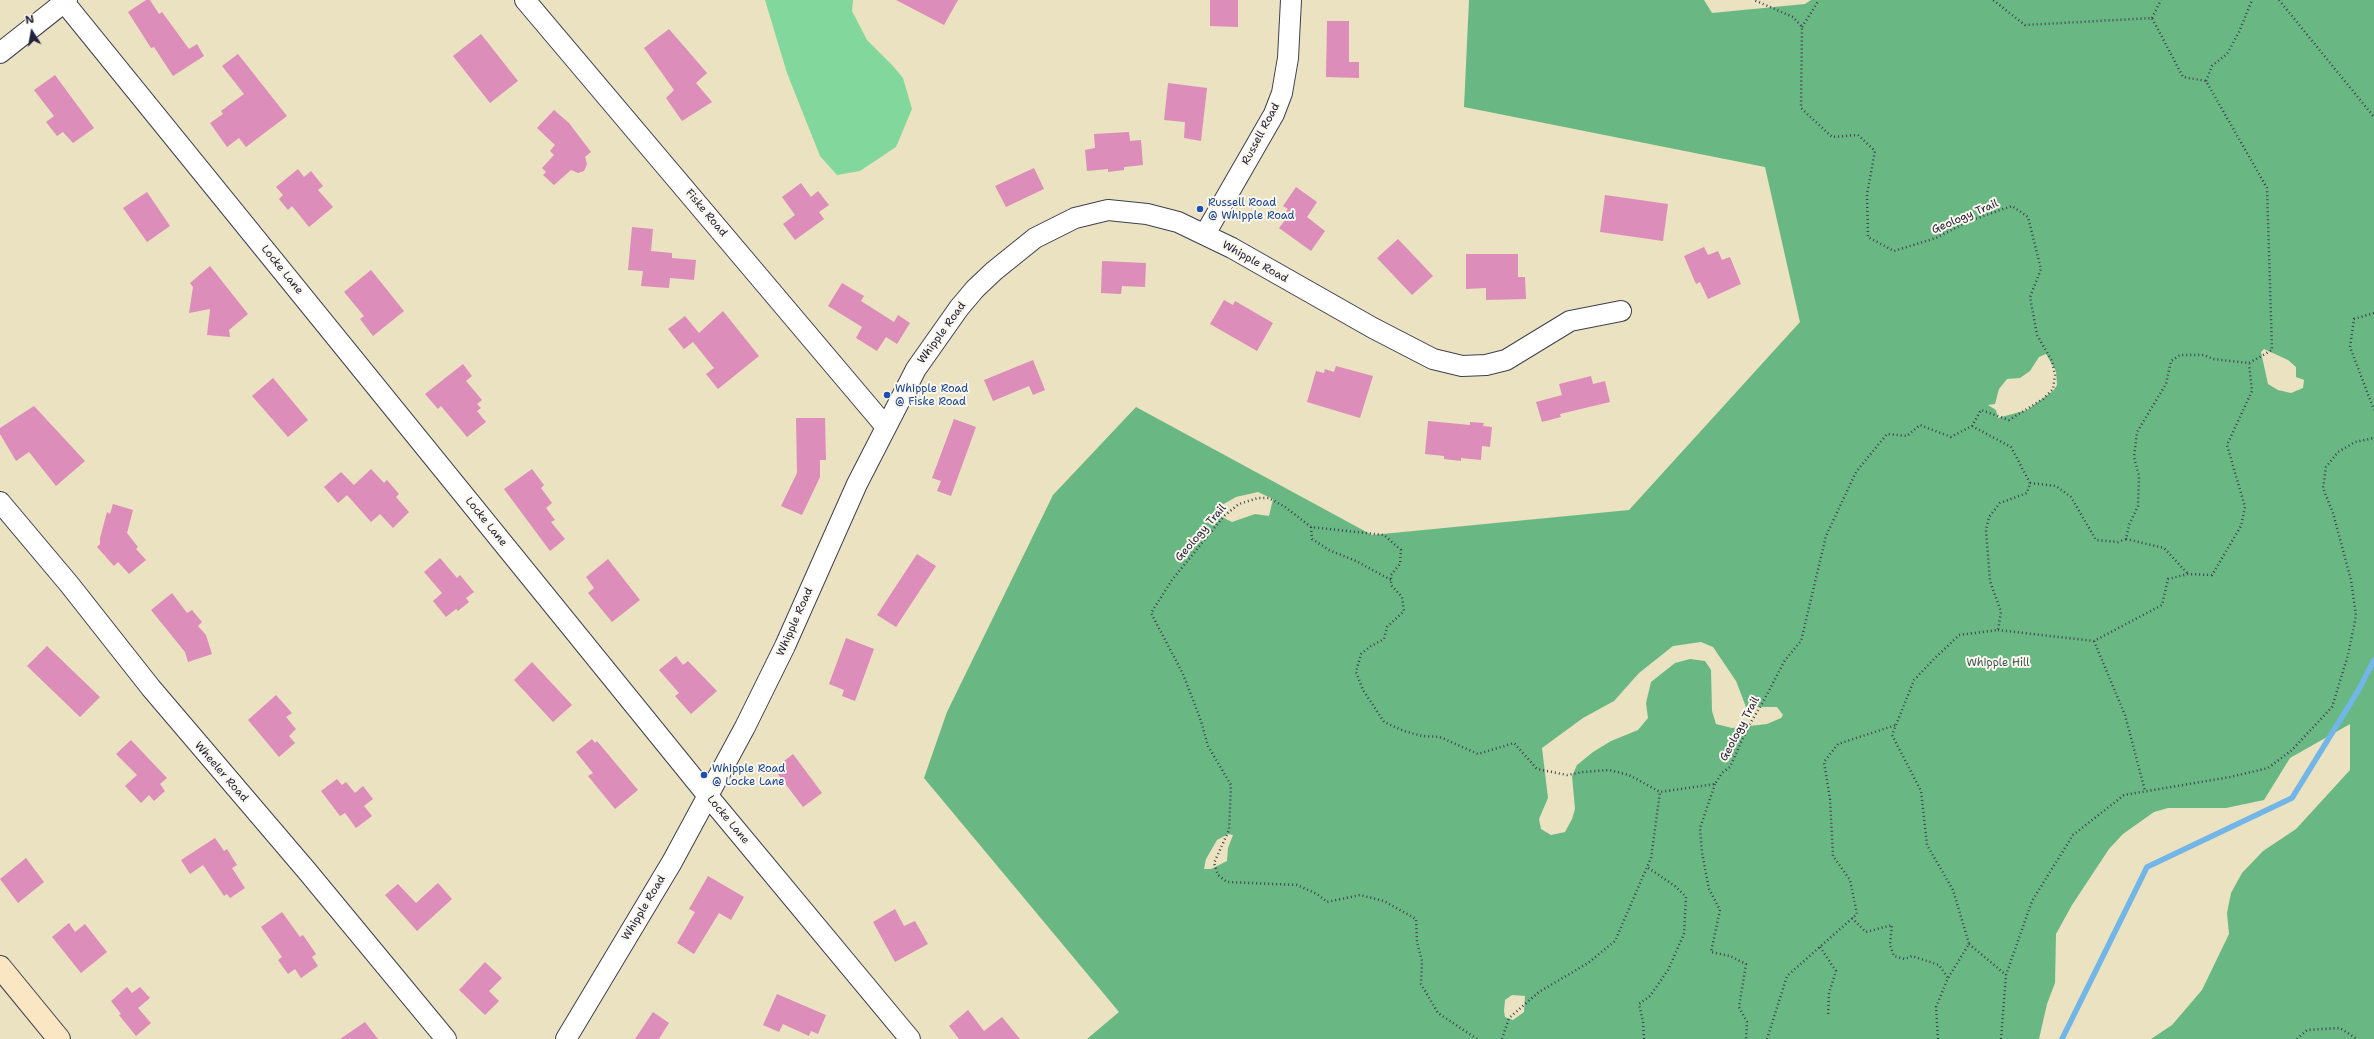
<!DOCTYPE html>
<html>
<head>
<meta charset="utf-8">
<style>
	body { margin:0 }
	#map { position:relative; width:2374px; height:1039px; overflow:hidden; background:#eae2c0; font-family:"Shantell Sans",sans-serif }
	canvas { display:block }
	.north { position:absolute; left:12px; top:12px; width:40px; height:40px; -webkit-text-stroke:3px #fbf7ec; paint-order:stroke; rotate:349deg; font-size:11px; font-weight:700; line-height:16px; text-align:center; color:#22223b }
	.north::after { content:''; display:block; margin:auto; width:14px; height:18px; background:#22223b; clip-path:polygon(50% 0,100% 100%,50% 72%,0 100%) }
</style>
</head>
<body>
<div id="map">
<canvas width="2374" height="1039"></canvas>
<div class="north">N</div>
</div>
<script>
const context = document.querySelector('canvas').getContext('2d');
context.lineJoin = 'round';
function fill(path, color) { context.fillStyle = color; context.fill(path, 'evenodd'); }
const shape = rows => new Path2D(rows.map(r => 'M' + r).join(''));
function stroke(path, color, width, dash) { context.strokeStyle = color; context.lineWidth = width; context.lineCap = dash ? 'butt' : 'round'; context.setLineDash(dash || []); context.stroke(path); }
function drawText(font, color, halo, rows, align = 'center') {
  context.font = font + ' "Shantell Sans",sans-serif'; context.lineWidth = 4; context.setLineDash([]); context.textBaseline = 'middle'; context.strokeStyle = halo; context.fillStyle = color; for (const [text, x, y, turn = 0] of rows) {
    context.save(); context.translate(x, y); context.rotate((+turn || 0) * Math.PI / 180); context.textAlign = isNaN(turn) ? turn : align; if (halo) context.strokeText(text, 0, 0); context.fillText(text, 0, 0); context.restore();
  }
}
fill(shape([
	[765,0,853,0,852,11,867,40,893,66,903,78,912,109,896,147,860,171,837,175,820,156,787,73]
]), '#82d89c');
fill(shape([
	[1469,0,1704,0,1712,13,1805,4,1811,0,2374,0,2374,1039,2151,1039,2172,1025,2202,990,2229,934,2227,913,2231,893,2242,873,2263,851,2296,829,2350,770,2350,724,2290,758,2264,800,2226,808,2168,808,2154,812,2123,834,2109,849,2072,905,2056,934,2055,983,2047,1004,2039,1039,1087,1039,1119,1012,924,778,947,712,1053,495,1136,407,1372,535,1629,510,1800,322,1765,167,1464,107],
	[2264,349,2288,360,2296,367,2296,377,2304,380,2303,388,2291,393,2278,390,2268,384,2261,352],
	[2046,354,2056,371,2057,385,2053,391,2027,410,1998,418,1996,410,1988,405,1995,404,1999,389,2007,379,2020,378,2030,371,2039,357],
	[1258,492,1273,499,1269,516,1255,514,1232,522,1220,516,1222,505,1236,497],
	[1701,642,1713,647,1736,681,1746,707,1777,707,1783,715,1781,718,1767,724,1732,728,1716,724,1712,711,1711,670,1705,661,1690,659,1675,663,1651,682,1646,703,1648,718,1638,730,1611,741,1593,752,1577,765,1572,776,1575,809,1572,819,1565,832,1551,835,1541,829,1539,819,1548,798,1542,748,1583,718,1614,701,1639,673,1673,646],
	[1228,834,1233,835,1228,848,1227,861,1211,869,1204,869,1206,859,1217,840],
	[1512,995,1525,996,1524,1012,1513,1020,1505,1017,1504,1011,1505,1000]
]), '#69b884');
stroke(shape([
	[2062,1039,2147,867,2292,798,2358,691,2374,660]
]), '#72b5e7', 5.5);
fill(shape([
	[146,0,150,0,159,14,162,12,189,49,197,44,204,56,173,76,154,47,151,48,128,12],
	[896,0,958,0,944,25],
	[1210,0,1238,0,1238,27,1210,26],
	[1327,21,1349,21,1349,62,1359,62,1359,78,1326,77],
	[669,29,707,73,696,83,712,102,682,121,666,98,674,90,644,48],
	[481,34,518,81,490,103,453,56],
	[238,54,287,116,246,147,239,138,227,147,210,123,223,114,221,111,244,94,222,66],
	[55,75,94,128,73,143,63,132,57,136,46,122,54,116,34,90],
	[1168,83,1207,88,1201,141,1184,138,1185,122,1164,120],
	[554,110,569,123,591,152,585,157,587,164,584,171,578,173,571,170,554,185,543,175,546,172,542,168,554,155,550,151,555,145,537,128],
	[1129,132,1130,141,1141,140,1143,165,1124,167,1124,170,1108,172,1108,169,1087,171,1085,150,1095,148,1094,134],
	[1034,168,1044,189,1006,207,995,186],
	[298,169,304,177,311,171,323,186,318,190,333,207,309,227,292,206,288,210,279,199,283,195,276,187],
	[801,183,811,197,818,191,829,205,819,212,824,219,795,240,783,224,795,215,782,197],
	[1296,187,1317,202,1307,217,1325,231,1311,251,1279,228,1286,219,1282,216,1288,209,1283,206],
	[147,192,170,226,147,242,123,208],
	[1605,195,1668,204,1663,241,1600,232],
	[632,227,653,229,651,251,672,253,672,258,696,260,694,280,670,278,669,288,641,286,643,271,628,270],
	[1398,239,1433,276,1412,295,1377,258],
	[1704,247,1708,255,1718,251,1722,260,1730,257,1741,284,1708,299,1700,282,1696,284,1684,256],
	[1466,254,1518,254,1518,277,1525,277,1526,299,1486,300,1486,288,1466,289],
	[1102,261,1146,263,1145,287,1122,286,1121,294,1101,293],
	[210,266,248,314,229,330,230,337,207,335,210,309,189,313,193,287,190,283],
	[371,270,404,311,373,336,360,319,364,316,344,292],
	[842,283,864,296,861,301,894,322,898,315,910,323,897,344,886,337,877,351,856,338,862,327,828,306],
	[1224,300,1233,305,1235,301,1273,323,1257,351,1210,324],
	[723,311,759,356,718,389,706,374,714,368,693,342,684,349,668,329,685,316,699,333],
	[1033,360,1045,390,1033,395,1029,386,993,401,984,380],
	[463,364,472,376,466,381,482,400,477,404,481,408,477,411,486,422,467,437,441,406,438,409,425,394],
	[1336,366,1373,376,1360,418,1307,402,1316,371,1324,373,1325,369,1334,372],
	[1591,376,1593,384,1605,381,1610,402,1560,414,1561,417,1542,422,1536,402,1562,395,1559,384],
	[273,378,308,420,288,437,252,396],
	[34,406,85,461,56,486,29,452,16,461,0,434,0,428],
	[796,418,825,418,826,460,820,460,820,477,802,515,781,506,797,473],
	[954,419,976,427,951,496,937,491,941,481,932,478],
	[1428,421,1470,425,1470,422,1484,423,1483,426,1492,427,1490,447,1482,446,1481,460,1461,458,1461,461,1444,459,1444,456,1425,454],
	[371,469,384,483,387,480,399,494,396,497,409,512,393,528,380,514,371,522,347,495,338,503,324,487,341,472,354,485],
	[532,469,544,485,541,488,552,503,546,508,555,520,551,522,565,539,550,551,504,489],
	[113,504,133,510,127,533,138,547,136,549,146,560,129,574,118,562,114,566,97,547,100,544,100,538,107,512,110,514],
	[917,554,936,566,896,627,877,615],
	[440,558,457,578,460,575,474,592,466,598,469,602,458,611,456,609,446,617,433,601,442,593,424,572],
	[608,559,640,600,612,622,588,593,594,588,586,577],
	[172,593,187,613,192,610,202,622,198,626,206,635,212,654,188,662,185,652,151,610],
	[846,638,874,649,855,701,842,696,844,690,829,684],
	[47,646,100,697,80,717,27,666],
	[676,656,683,665,688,661,717,691,691,714,675,696,679,693,659,670],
	[532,662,572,705,553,722,514,680],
	[276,695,292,713,286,717,296,729,289,736,295,743,279,757,248,720],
	[592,739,595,743,597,741,638,790,615,809,588,776,593,773,576,752],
	[131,740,167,778,160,784,165,791,154,801,149,795,141,803,125,786,137,775,116,754],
	[793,754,822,793,803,807,774,769],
	[337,779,342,785,346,782,355,793,363,786,373,799,364,806,372,816,356,828,345,813,340,816,321,791],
	[215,838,224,851,227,849,237,865,232,868,245,888,230,898,227,894,224,896,203,865,190,874,181,860],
	[26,858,44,882,18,903,0,879],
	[708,876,744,897,731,920,719,913,694,954,677,943,695,912,689,909],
	[438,883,452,899,417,931,385,895,398,884,416,903],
	[895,909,904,926,915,921,928,944,895,962,873,922],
	[282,912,300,937,303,935,316,954,312,957,318,966,301,978,295,969,288,974,278,960,282,957,261,927],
	[69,923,75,932,85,924,107,952,81,973,52,937],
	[485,962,502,978,489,991,499,1001,485,1015,459,990],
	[127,987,132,993,140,987,150,998,138,1008,151,1023,136,1036,119,1015,121,1014,111,1001],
	[777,994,826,1015,818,1034,811,1031,809,1036,783,1024,779,1032,763,1025],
	[968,1010,984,1031,1002,1017,1020,1039,959,1039,949,1026],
	[653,1012,669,1023,659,1039,635,1039],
	[365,1022,378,1039,340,1039]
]), '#dc8db9');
const street = shape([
	[525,0,886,427],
	[64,2,708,796,910,1039],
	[0,53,67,0],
	[1205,234,1274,114,1282,93,1288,58,1291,0],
	[0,502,69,584,151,688,307,871,446,1039],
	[566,1039,672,862,745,727,785,646,857,484,916,369,959,308,975,289,994,271,1035,238,1075,218,1108,210,1147,214,1178,222,1232,248,1373,328,1433,359,1462,366,1486,365,1506,360,1570,321,1621,311]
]);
const secondary = shape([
	[0,967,59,1039]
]);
stroke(street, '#403f4f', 22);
stroke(secondary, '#403f4f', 24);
stroke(shape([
	[2279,0,2374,117],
	[2152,18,2161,0],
	[1802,27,1819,0],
	[2206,81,2212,66,2227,54,2239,32,2252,0],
	[2374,313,2354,319,2350,347,2374,410],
	[1972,426,2011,447,2030,483],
	[1311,527,1312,539,1329,550,1356,561,1391,580],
	[2126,539,2164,548,2188,574],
	[1998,630,2094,641,2162,605,2168,579,2188,574,2212,575,2241,526,2245,507,2227,445,2252,391,2249,364],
	[2094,641,2125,715,2145,791],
	[1715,784,1700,828,1702,853,1709,889,1720,910,1711,952,1730,956,1746,964,1739,1007,1747,1022,1746,1039],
	[1852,918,1866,932,1892,925,1890,945,1894,956,1905,959,1912,956,1939,965,1948,978],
	[1969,944,2006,975],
	[1820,947,1836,971,1829,993,1828,1017],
	[1477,1039,1438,1013,1421,984,1422,961,1417,942,1416,919,1384,901,1360,895,1327,902,1317,894,1297,885,1227,882,1218,875,1214,863,1229,830,1231,785,1208,746,1201,721,1183,674,1151,613,1172,580,1224,516,1239,504,1258,498,1269,498,1285,507,1311,527,1384,535,1401,550,1400,564,1391,575,1391,585,1402,597,1404,611,1387,627,1384,639,1371,646,1361,654,1356,672,1363,690,1384,722,1404,731,1422,736,1440,737,1478,754,1514,743,1537,769,1567,775,1583,772,1609,770,1629,775,1660,792,1715,784,1722,773,1730,767,1748,727,1763,702,1785,660,1801,641,1826,536,1856,472,1887,434,1907,436,1920,425,1951,437,1972,426,1981,410,2009,420,2043,399,2053,389,2055,375,2052,361,2037,335,2030,297,2041,269,2028,217,2012,206,1969,221,1936,238,1894,251,1868,237,1867,194,1875,151,1858,135,1832,137,1801,108,1802,27,1793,17,1754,0],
	[1502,1039,1509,1018,1539,992,1588,963,1615,941,1651,858,1660,792],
	[1644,1039,1643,1022,1639,1004,1650,996,1668,970,1684,934,1686,897,1675,886,1647,867],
	[1767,1039,1787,976,1857,914,1850,880,1833,856,1830,799,1824,762,1838,744,1896,725],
	[1938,1039,1936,1007,1948,978,1969,944,1953,890,1927,845,1921,791,1892,735,1914,680,1934,659,1959,635,1998,630,2001,612,1990,581,1986,530,1989,517,2000,503,2027,493,2030,483,2056,486,2071,497,2096,540,2118,542,2126,539,2129,525,2138,506,2139,476,2134,457,2137,432,2166,384,2171,361,2180,355,2204,355,2213,359,2249,363,2272,350,2267,188,2206,81,2183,77,2152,18,2025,25,1993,0],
	[2001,1039,2006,975,2032,901,2073,835,2124,795,2230,777,2268,768,2292,750,2332,707,2348,655,2356,616,2351,580,2333,513,2323,488,2326,467,2338,452,2355,442,2374,438],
	[2297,1039,2307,1030,2340,1028,2357,1039]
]), '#403f4f', 2.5, [1, 3]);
stroke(street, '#fff', 20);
stroke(secondary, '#fbe6c3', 22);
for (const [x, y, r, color] of [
	[1200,209,4,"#1a4fb4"],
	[887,395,4,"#1a4fb4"],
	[704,775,4,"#1a4fb4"]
]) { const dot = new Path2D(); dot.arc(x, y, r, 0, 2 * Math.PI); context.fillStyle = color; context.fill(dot); stroke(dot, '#fbf7ec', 1.5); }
drawText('11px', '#22223b', '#fbf7ec', [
	["Russell Road",1261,134,-62],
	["Fiske Road",706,213,50],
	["Geology Trail",1965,217,-23],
	["Whipple Road",1255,262,29],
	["Locke Lane",282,270,51],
	["Whipple Road",942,333,-54],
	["Locke Lane",486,522,51],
	["Geology Trail",1201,533,-49],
	["Whipple Road",795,622,-66],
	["Geology Trail",1740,729,-62],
	["Wheeler Road",221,772,49],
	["Locke Lane",728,820,50],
	["Whipple Road",644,908,-59]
]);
drawText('11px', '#164399', '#fbf7ec', [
	["Russell Road",1208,203],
	["@ Whipple Road",1208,216],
	["Whipple Road",895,389],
	["@ Fiske Road",895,402],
	["Whipple Road",712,769],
	["@ Locke Lane",712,782]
], 'left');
drawText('11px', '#3f5958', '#fbf7ec', [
	["Whipple Hill",1998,663]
]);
</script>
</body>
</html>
